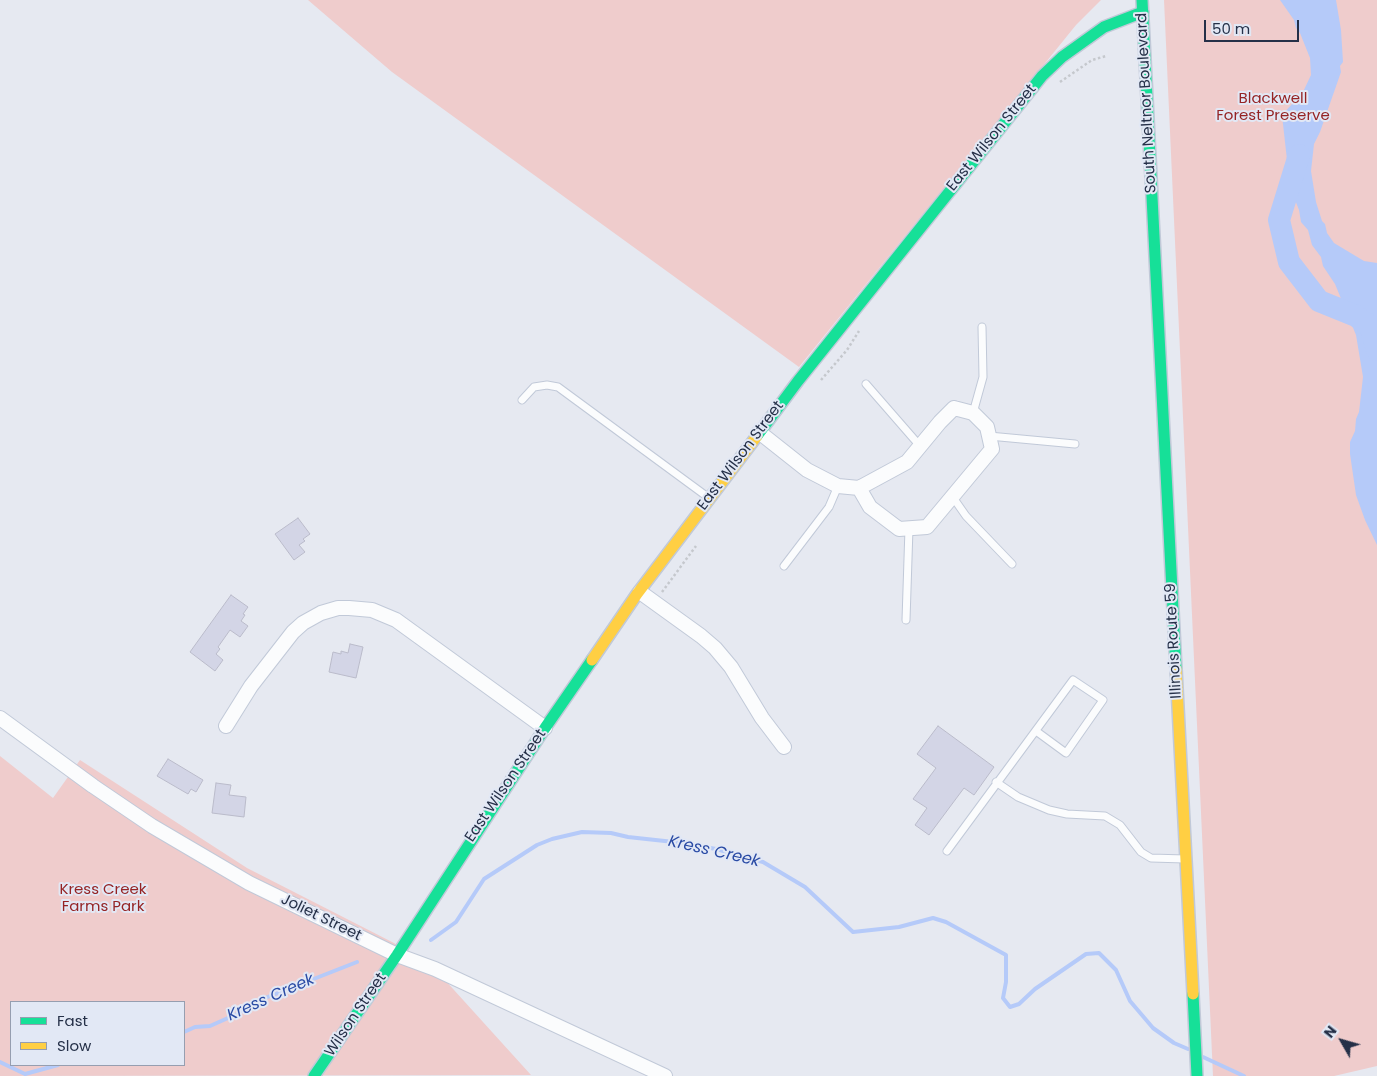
<!DOCTYPE html>
<html>
<head>
<meta charset="utf-8">
<style>
	body { margin:0 }
	#map { position:relative; width:1377px; height:1076px; overflow:hidden; background:#e6e9f1; font-family:Poppins,sans-serif }
	canvas { display:block }
	.legend { position:absolute; left:10px; top:1001px; width:175px; height:65px; box-sizing:border-box; background:#e2e8f5; border:1px solid #969eb0; margin:0; padding:6px 9px; list-style:none; font-size:15px; color:#253048 }
	.legend li { display:flex; align-items:center; gap:10px; height:25px }
	.legend b { width:25px; border:1px solid #969eb0 }
	.north { position:absolute; left:1317px; top:1016px; width:50px; height:50px; -webkit-text-stroke:4px #e2e8f5; paint-order:stroke; rotate:308deg; font-size:14px; font-weight:700; line-height:20px; text-align:center; color:#253048 }
	.north::after { content:''; display:block; margin:auto; width:18px; height:22px; background:#253048; clip-path:polygon(50% 0,100% 100%,50% 72%,0 100%) }
	.scale { position:absolute; left:1204px; top:20px; width:95px; height:22px; box-sizing:border-box; border:2px solid #253048; border-top:0; padding-left:6px; font-size:15px; line-height:18px; white-space:nowrap; color:#253048; -webkit-text-stroke:4px #e2e8f5; paint-order:stroke }
</style>
</head>
<body>
<div id="map">
<canvas width="1377" height="1076"></canvas>
<ul class="legend">
<li><b style="height:6px;background:#16e098"></b>Fast</li>
<li><b style="height:6px;background:#ffcf43"></b>Slow</li>
</ul>
<div class="north">N</div>
<div class="scale">50 m</div>
</div>
<script>
const context = document.querySelector('canvas').getContext('2d');
context.lineJoin = 'round';
function fill(path, color) { context.fillStyle = color; context.fill(path, 'evenodd'); }
const shape = rows => new Path2D(rows.map(r => 'M' + r).join(''));
function stroke(path, color, width, dash) { context.strokeStyle = color; context.lineWidth = width; context.lineCap = dash ? 'butt' : 'round'; context.setLineDash(dash || []); context.stroke(path); }
function drawText(font, color, halo, rows, align = 'center') {
  context.font = font + ' Poppins,sans-serif'; context.lineWidth = 4; context.setLineDash([]); context.textBaseline = 'middle'; context.strokeStyle = halo; context.fillStyle = color; for (const [text, x, y, turn = 0] of rows) {
    context.save(); context.translate(x, y); context.rotate((+turn || 0) * Math.PI / 180); context.textAlign = isNaN(turn) ? turn : align; if (halo) context.strokeText(text, 0, 0); context.fillText(text, 0, 0); context.restore();
  }
}
fill(shape([
	[308,0,1101,0,1076,25,799,367,392,72],
	[1164,0,1377,0,1377,1066,1334,1076,1213,1076],
	[0,756,53,798,80,760,247,868,394,943,435,969,531,1075,0,1076],
	[11,1002,184,1002,184,1065,11,1065]
]), '#efcccc');
fill(shape([
	[1280,0,1336,0,1341,30,1343,62,1340,66,1341,72,1320,132,1314,144,1311,171,1316,202,1322,221,1325,224,1327,233,1334,243,1364,261,1377,263,1377,545,1365,520,1356,495,1350,454,1350,442,1355,431,1356,419,1359,412,1363,377,1356,335,1335,284,1323,266,1321,257,1312,245,1308,230,1301,222,1299,210,1290,187,1282,115,1303,92,1311,75,1310,58,1300,33,1296,28,1294,20]
]), '#b5caf9');
stroke(shape([
	[431,940,456,922,484,879,537,845,552,839,582,832,611,833,628,837,683,843,716,849,763,862,805,887,853,932,899,927,933,918,946,922,1006,955,1006,982,1003,998,1010,1007,1019,1004,1035,989,1086,954,1099,953,1116,970,1130,1001,1153,1028,1174,1043,1188,1049],
	[184,1032,195,1027,210,1026,237,1014,260,1000,357,962],
	[1203,1057,1244,1076],
	[0,1062,25,1074,58,1065]
]), '#b5caf9', 4);
stroke(shape([
	[1299,155,1279,220,1289,262,1319,301,1356,316,1370,326,1377,350]
]), '#b5caf9', 22);
const building = shape([
	[298,518,310,534,303,539,305,541,299,545,305,552,294,560,275,534,298,518],
	[231,595,248,607,243,614,245,615,241,621,248,626,240,637,230,630,218,647,220,649,216,654,223,660,215,671,190,652,231,595],
	[350,644,363,647,356,678,329,672,333,652,341,654,341,651,348,653,350,644],
	[938,726,994,767,974,795,964,788,929,835,915,825,927,808,913,799,936,768,917,754,938,726],
	[168,759,203,780,196,792,191,789,188,794,157,776,168,759],
	[216,783,231,785,229,795,246,797,244,817,212,813,216,783]
]);
fill(building, '#d3d5e6');
stroke(building, '#babbca', 1);
const lane = shape([
	[866,384,920,446],
	[522,400,534,387,547,385,558,387,709,498],
	[973,413,983,377,982,327],
	[989,436,1075,444],
	[952,496,966,516,1012,564],
	[784,566,829,507,838,486],
	[906,620,909,528],
	[996,782,1018,797,1049,810,1067,814,1105,816,1120,825,1141,852,1151,858,1185,859],
	[947,851,1073,680,1103,700,1066,753,1036,731]
]);
const street = shape([
	[954,408,973,413,987,427,992,449,927,527,899,529,870,507,859,488,907,462,940,422,954,408],
	[759,432,807,470,838,486,859,488],
	[640,592,701,636,715,648,731,667,762,718,784,747],
	[0,718,93,786,152,826,249,883,397,955,435,969,665,1076],
	[226,726,251,686,293,632,303,623,321,613,338,608,349,608,372,610,396,620,545,728]
]);
const fast = shape([
	[1142,0,1176,669],
	[757,436,798,381,1042,76,1062,57,1104,27,1143,12],
	[1193,994,1197,1076],
	[314,1076,397,955,545,728,592,660]
]);
const slow = shape([
	[592,660,637,594,757,436],
	[1176,669,1193,994]
]);
stroke(lane, '#c1c9d8', 9);
stroke(street, '#c1c9d8', 16);
stroke(fast, '#c1c9d8', 14);
stroke(slow, '#c1c9d8', 14);
stroke(shape([
	[1060,82,1092,60,1106,56],
	[821,380,847,350,859,331],
	[662,592,696,546]
]), '#c5c8cd', 2.5, [2.5, 2.5]);
stroke(lane, '#fbfcfd', 7);
stroke(street, '#fbfcfd', 14);
stroke(fast, '#16e098', 11);
stroke(slow, '#ffcf43', 11);
drawText('15px', '#952425', '#e2e8f5', [
	["Blackwell",1273,99],
	["Forest Preserve",1273,116],
	["Kress Creek",103,890],
	["Farms Park",103,907]
]);
drawText('15px', '#253048', '#e2e8f5', [
	["South Neltnor Boulevard",1147,103,-93],
	["East Wilson Street",992,138,-51],
	["East Wilson Street",741,456,-53],
	["Illinois Route 59",1174,641,-93],
	["East Wilson Street",506,786,-56],
	["Joliet Street",321,918,26],
	["Wilson Street",356,1015,-56]
]);
drawText('italic 16px', '#294aa4', '#e2e8f5', [
	["Kress Creek",714,852,13],
	["Kress Creek",271,998,-24]
]);
</script>
</body>
</html>
